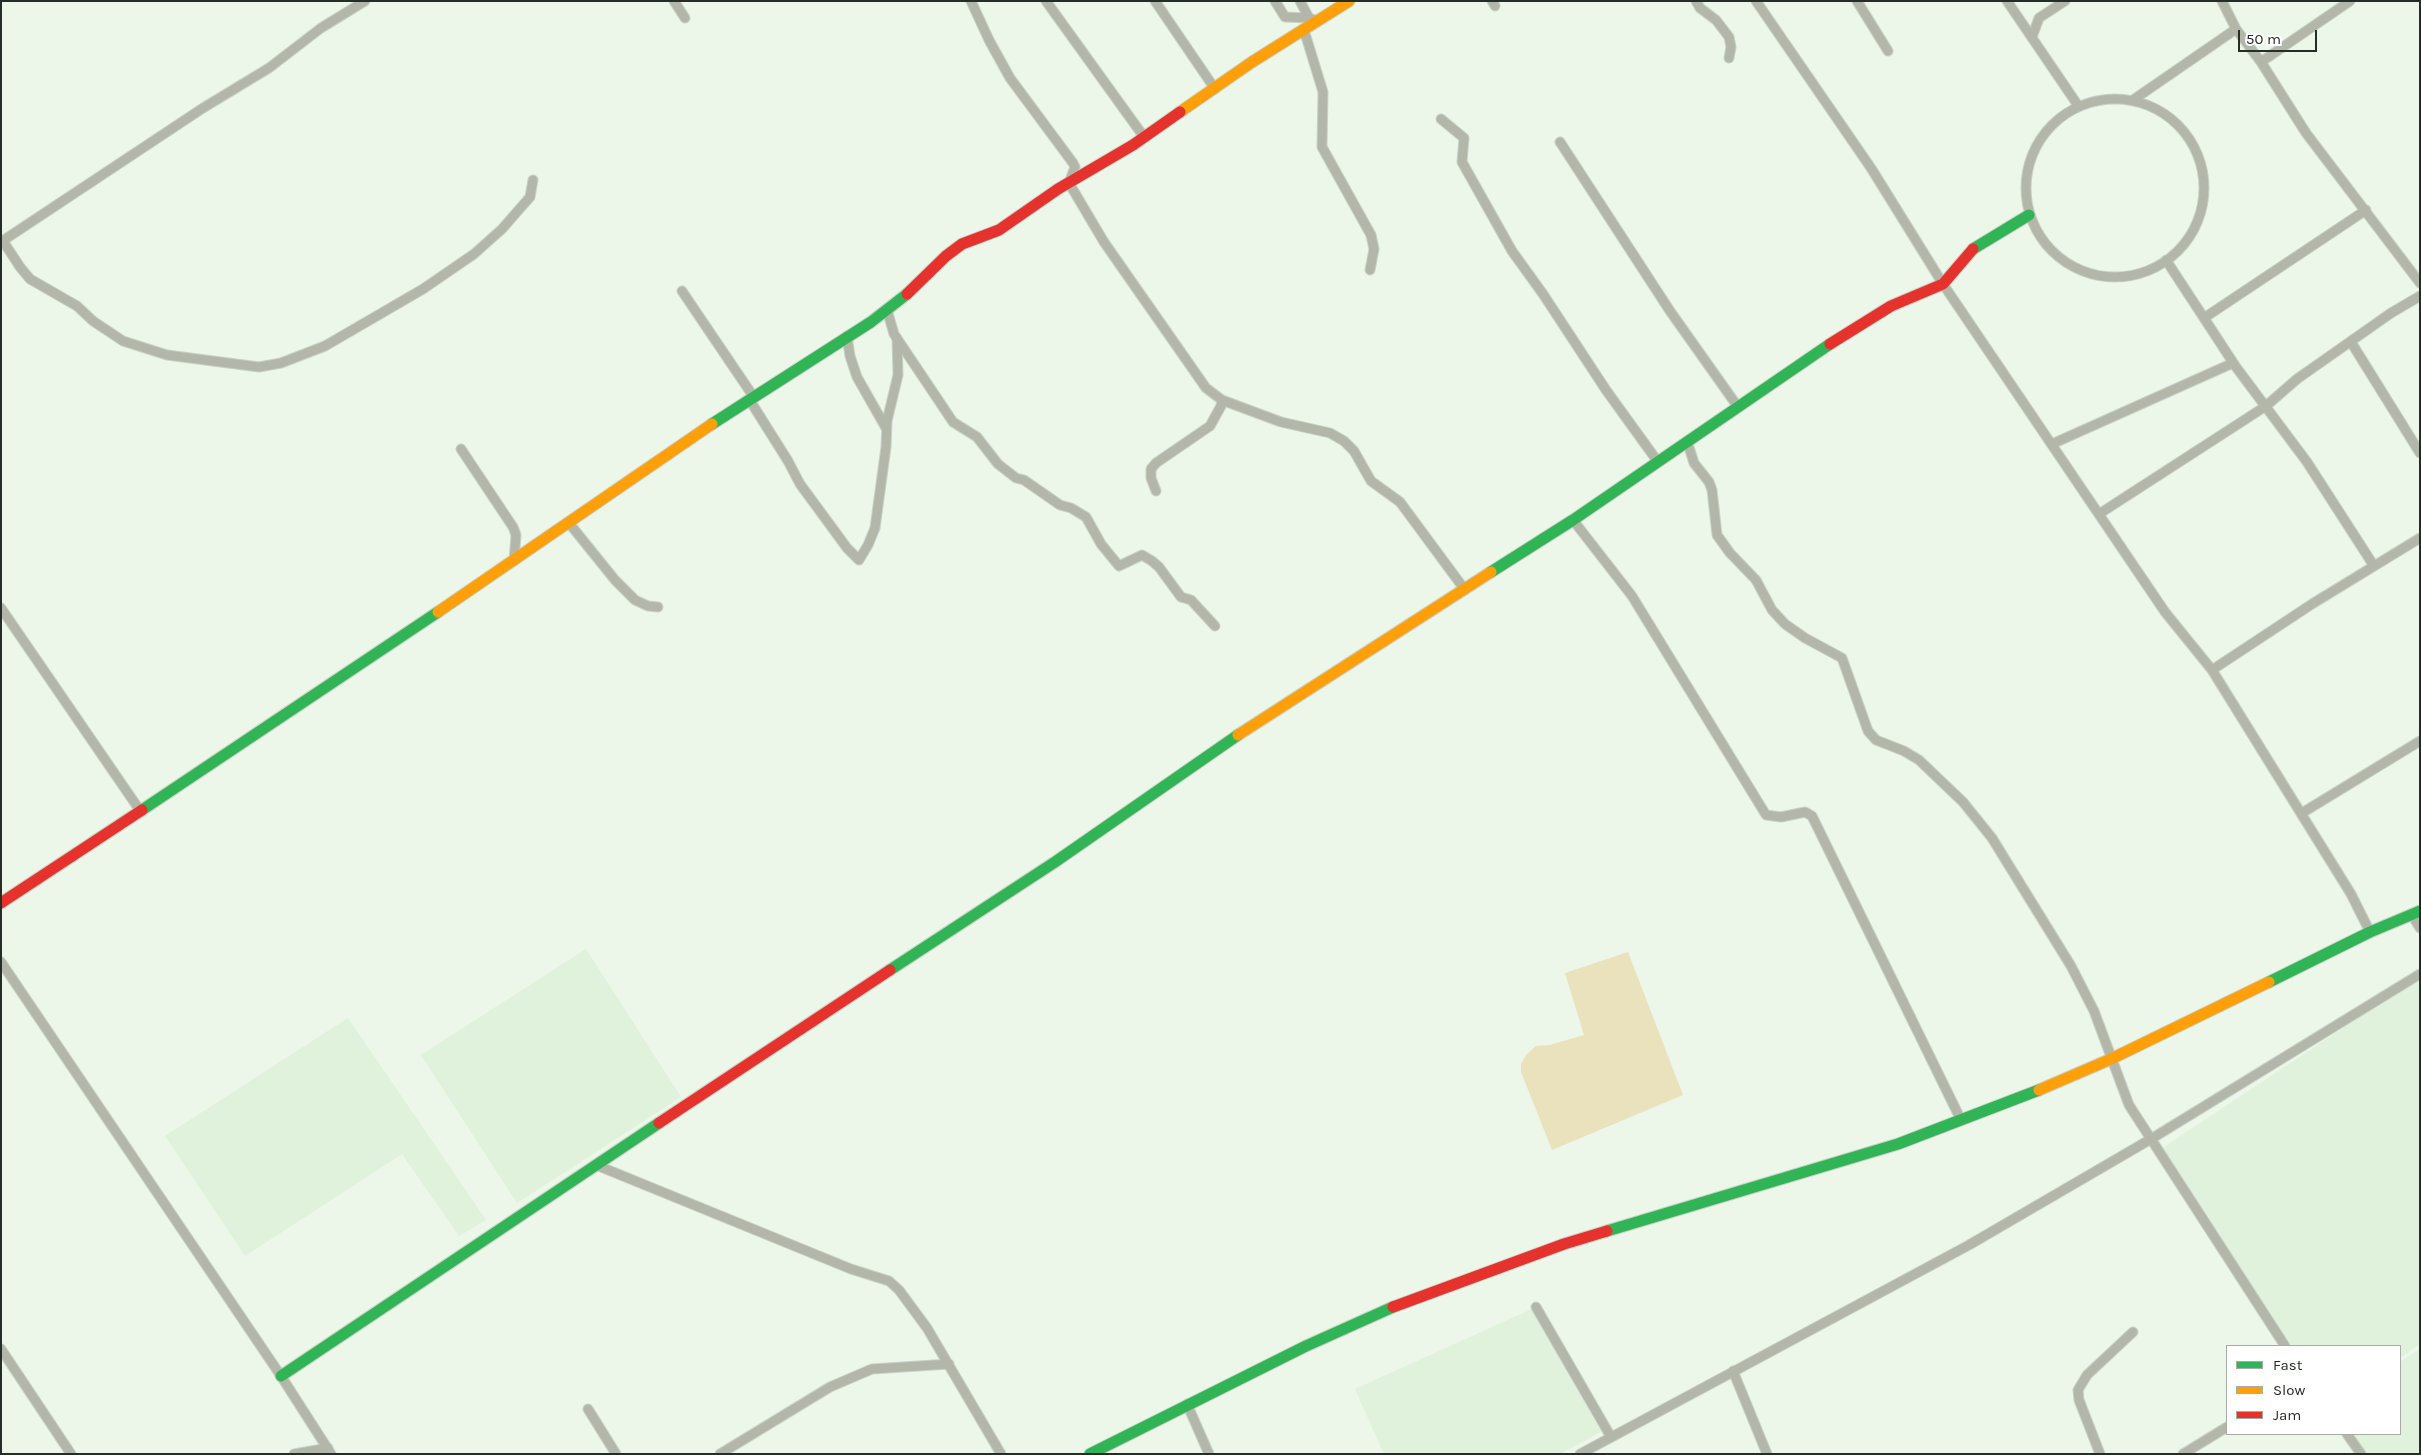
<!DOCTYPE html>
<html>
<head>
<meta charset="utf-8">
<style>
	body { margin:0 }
	#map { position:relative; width:2421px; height:1455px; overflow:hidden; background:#ecf6e9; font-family:Karla,sans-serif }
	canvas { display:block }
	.frame { position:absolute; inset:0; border:2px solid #262d25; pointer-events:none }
	.legend { position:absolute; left:2226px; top:1345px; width:175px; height:90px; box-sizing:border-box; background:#fff; border:1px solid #a8aba8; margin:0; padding:6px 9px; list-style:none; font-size:15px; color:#262d25 }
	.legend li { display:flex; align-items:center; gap:10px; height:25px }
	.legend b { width:25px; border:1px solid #a8aba8 }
	.scale { position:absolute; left:2238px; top:30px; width:79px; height:22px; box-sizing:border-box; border:2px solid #262d25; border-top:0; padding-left:6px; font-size:15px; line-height:18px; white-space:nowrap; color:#262d25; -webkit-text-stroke:4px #fff; paint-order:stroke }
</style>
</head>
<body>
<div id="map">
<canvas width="2421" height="1455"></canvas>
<div class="frame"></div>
<ul class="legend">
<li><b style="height:6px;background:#30b455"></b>Fast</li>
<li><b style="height:6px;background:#ff9f0a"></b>Slow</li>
<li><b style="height:6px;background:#e5322d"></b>Jam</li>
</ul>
<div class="scale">50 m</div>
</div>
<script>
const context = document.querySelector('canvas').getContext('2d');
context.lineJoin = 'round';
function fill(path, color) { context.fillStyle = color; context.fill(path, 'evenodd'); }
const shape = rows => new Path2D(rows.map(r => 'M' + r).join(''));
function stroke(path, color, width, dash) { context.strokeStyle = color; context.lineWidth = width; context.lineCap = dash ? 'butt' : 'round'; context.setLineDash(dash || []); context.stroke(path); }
fill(shape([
	[586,949,681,1097,517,1203,421,1055],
	[2420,977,2420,1344,2400,1358,2400,1346,2292,1346,2161,1149],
	[348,1018,486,1220,459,1236,402,1154,245,1256,165,1136],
	[1532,1309,1601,1432,1560,1454,1384,1454,1355,1389],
	[2420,1349,2420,1454,2367,1454,2354,1434,2400,1434,2400,1362]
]), '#e0f1dc');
fill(shape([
	[1628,952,1683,1095,1552,1150,1521,1072,1521,1064,1526,1055,1536,1046,1550,1045,1584,1035,1565,973]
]), '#eae2bc');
const street = shape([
	[674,1,685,18],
	[971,1,989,40,1010,78,1073,163,1075,167,1069,183,1104,242,1206,388,1222,400,1238,406,1281,422,1330,433,1344,441,1354,451,1371,481,1400,502,1465,590],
	[1046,1,1144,137],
	[1155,1,1215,89],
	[1275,1,1285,17,1309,18,1318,21],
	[1300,1,1309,18],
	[1492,1,1495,6],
	[1696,1,1700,8,1716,20,1729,37,1731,47,1729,58],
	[1756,1,1871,168,1943,284,2165,612,2212,670,2351,894,2370,932],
	[1857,1,1888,51],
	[2007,1,2077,104],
	[2222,1,2236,29,2261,62,2306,133,2420,283],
	[1304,30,1323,92,1322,147,1371,235,1374,249,1370,270],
	[2032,37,2039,18,2065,1],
	[2261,62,2350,1],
	'2026 188a89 89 0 1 1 178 0a89 89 0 1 1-178 0Z',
	[2133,100,2236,29],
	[1441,119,1464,138,1462,162,1512,251,1543,294,1606,390,1658,462],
	[1560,142,1670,311,1738,407],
	[3,241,20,267,30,279,77,306,93,321,123,341,167,355,259,367,281,363,325,346,423,289,474,254,502,229,530,197,533,180],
	[1,242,203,108,269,68,321,28,365,1],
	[2166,260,2236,367,2307,462,2374,566],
	[682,291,753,396],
	[887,310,894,334,953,422,977,437,998,464,1016,478,1024,480,1060,505,1071,508,1086,517,1101,544,1119,566,1142,555,1152,561,1159,567,1181,597,1191,600,1215,626],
	[2204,318,2366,210],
	[847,336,850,356,857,377,886,428],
	[2351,342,2420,453],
	[749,399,788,461,800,484,847,548,859,560,868,545,875,528,886,447,887,421,898,375,897,338],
	[1687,441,1694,463,1709,482,1712,490,1717,535,1730,553,1756,580,1772,610,1785,624,1805,638,1842,658,1868,731,1876,740,1904,751,1919,760,1963,802,1992,838,2071,966,2094,1011,2129,1105,2285,1346],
	[2052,444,2233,363],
	[461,449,513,527,516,535,514,561],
	[1156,491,1151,478,1151,469,1156,463,1210,426,1221,406,1222,400],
	[2099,514,2266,406,2297,379,2391,313,2420,296],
	[1573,520,1632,596,1766,815,1781,817,1805,812,1812,816,1961,1120],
	[569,523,615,580,635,600,648,606,658,607],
	[1,608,141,812],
	[2212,670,2312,604,2420,538],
	[2302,813,2420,741],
	[2412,915,2420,928],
	[1,962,281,1376,331,1454],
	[596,1165,851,1269,889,1281,899,1290,927,1328,1001,1454],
	[1536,1307,1611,1437],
	[1,1349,71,1454],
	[1733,1371,1767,1454],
	[1187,1404,1209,1454],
	[588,1409,616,1454],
	[2347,1434,2361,1454],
	[294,1454,328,1448],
	[720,1454,830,1387,872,1369,949,1364],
	[1580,1454,1969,1245,2151,1139,2420,974],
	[2100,1454,2079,1400,2078,1390,2087,1375,2133,1332],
	[2183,1454,2227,1427]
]);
const fast = shape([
	[1973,249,2029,215],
	[712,424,871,322,907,294],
	[1491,572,1573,520,1830,344],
	[142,810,438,612],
	[890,970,1055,862,1238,735],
	[2269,982,2370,932,2420,911],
	[1607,1231,1898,1144,2039,1090],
	[281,1376,659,1123],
	[1090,1454,1306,1346,1393,1307]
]);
const slow = shape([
	[1180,112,1252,62,1349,1],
	[438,612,712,424],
	[1238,735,1491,572],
	[2039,1090,2111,1059,2269,982]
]);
const jam = shape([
	[907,294,946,256,962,244,999,230,1058,189,1133,145,1180,112],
	[1830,344,1891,306,1943,284,1973,249],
	[1,903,142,810],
	[659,1123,890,970],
	[1393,1307,1564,1244,1607,1231]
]);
stroke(street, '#c9d1c7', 11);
stroke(fast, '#c9d1c7', 13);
stroke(slow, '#c9d1c7', 13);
stroke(jam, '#c9d1c7', 13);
stroke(street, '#b3b7aa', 9);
stroke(fast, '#30b455', 11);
stroke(slow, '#ff9f0a', 11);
stroke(jam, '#e5322d', 11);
</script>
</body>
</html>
